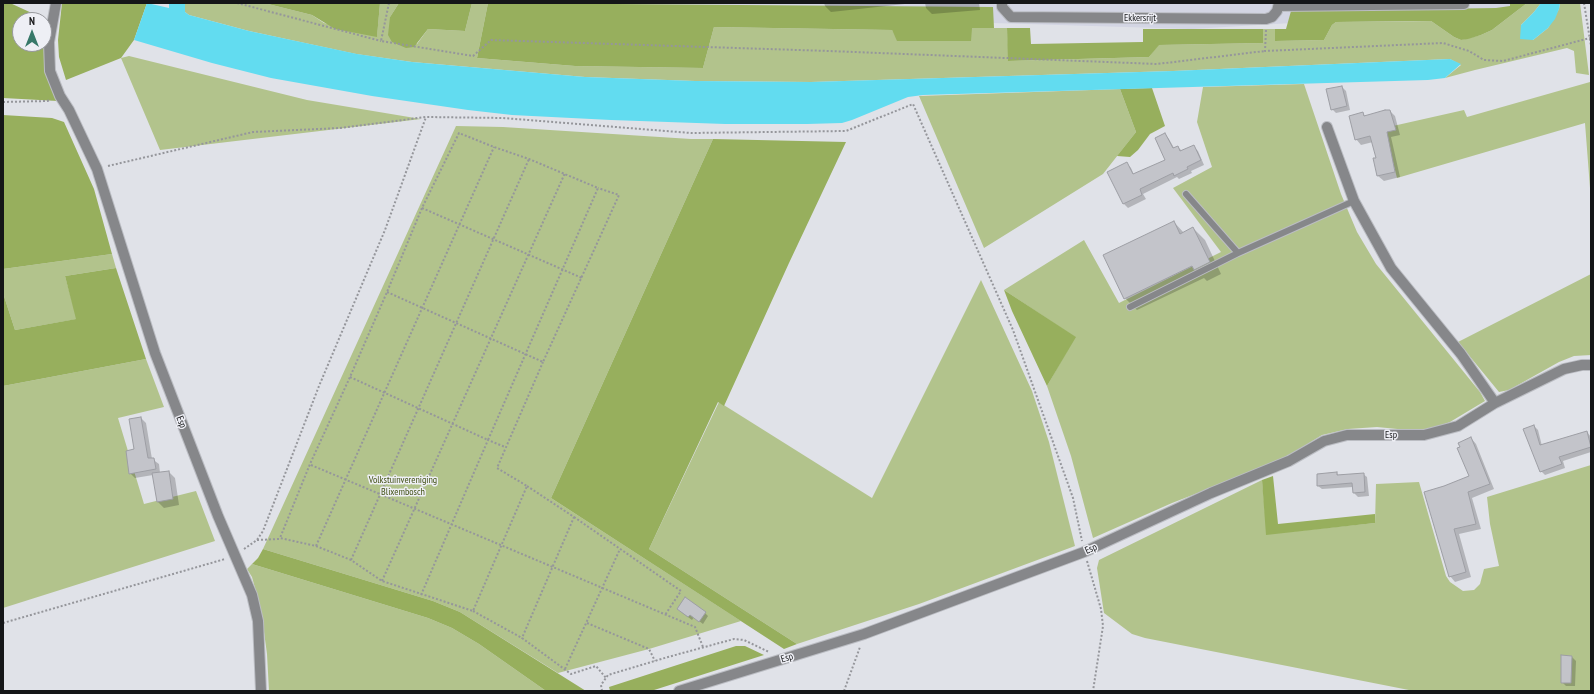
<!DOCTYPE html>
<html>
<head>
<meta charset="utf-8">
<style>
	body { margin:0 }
	#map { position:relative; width:1594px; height:694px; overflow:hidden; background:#e0e2e8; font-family:"PT Sans Narrow",sans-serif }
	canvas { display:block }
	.frame { position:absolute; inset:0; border:4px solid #151618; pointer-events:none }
	.north { position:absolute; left:12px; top:12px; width:40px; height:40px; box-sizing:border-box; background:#eeeff5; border:1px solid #97989d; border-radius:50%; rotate:0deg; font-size:11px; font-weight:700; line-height:16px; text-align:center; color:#151618 }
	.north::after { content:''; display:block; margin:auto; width:14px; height:18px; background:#377869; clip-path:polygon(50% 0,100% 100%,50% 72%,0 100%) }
</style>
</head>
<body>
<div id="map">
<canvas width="1594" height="694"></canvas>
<div class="frame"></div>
<div class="north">N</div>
</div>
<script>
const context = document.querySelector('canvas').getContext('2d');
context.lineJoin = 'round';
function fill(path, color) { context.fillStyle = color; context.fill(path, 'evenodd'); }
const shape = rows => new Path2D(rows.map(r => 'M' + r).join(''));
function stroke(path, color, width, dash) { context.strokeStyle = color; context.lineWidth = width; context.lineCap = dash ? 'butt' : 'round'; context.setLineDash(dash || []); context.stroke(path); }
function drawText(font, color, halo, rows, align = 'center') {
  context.font = font + ' "PT Sans Narrow",sans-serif'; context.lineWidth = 3; context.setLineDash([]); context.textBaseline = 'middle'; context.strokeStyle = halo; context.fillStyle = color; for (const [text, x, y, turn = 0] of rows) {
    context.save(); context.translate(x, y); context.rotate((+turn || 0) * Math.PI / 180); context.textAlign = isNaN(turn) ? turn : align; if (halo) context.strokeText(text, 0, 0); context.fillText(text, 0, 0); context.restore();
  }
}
fill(shape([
	[491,3,1523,3,1525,9,1192,29,527,9]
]), '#d3d5e3');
fill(shape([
	[185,3,264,3,312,15,324,23,377,36,380,3,399,3,390,17,417,44,428,29,465,31,472,3,488,3,477,58,575,66,703,68,714,27,892,30,898,41,971,41,971,28,1007,28,1009,61,1149,57,1158,45,1263,43,1263,29,1275,29,1276,41,1324,40,1332,25,1336,22,1431,21,1454,37,1461,40,1481,35,1492,30,1527,3,1541,3,1534,12,1521,25,1533,40,1548,28,1559,9,1560,3,1580,3,1589,75,1576,73,1574,51,1567,48,1475,70,1445,78,1461,65,1450,59,1173,71,811,82,695,81,585,77,412,62,356,54,249,31,189,15,185,12],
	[129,56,307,100,421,119,160,150,121,58],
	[1590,82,1591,94,1591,201,1585,123,1397,178,1384,128,1464,110,1467,117],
	[1304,84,1341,194,1357,232,1376,264,1480,392,1485,401,1450,422,1432,429,1418,431,1377,427,1348,429,1322,435,1280,461,1172,503,1093,538,1071,456,1047,386,1075,337,1004,290,1084,240,1119,303,1221,252,1173,188,1212,167,1197,122,1203,87],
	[1120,89,1136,132,1103,174,984,248,919,96],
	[456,126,503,127,691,139,713,139,551,498,741,621,649,649,558,673,460,612,433,601,263,549],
	[112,254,116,268,65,276,77,319,15,330,3,293,3,269],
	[1591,274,1591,355,1574,356,1559,362,1509,390,1499,392,1458,342],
	[981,280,1032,391,1049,442,1075,546,919,604,797,644,649,549,719,402,872,498],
	[146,359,164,407,118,418,144,504,196,491,215,541,3,608,3,386],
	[1591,465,1591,691,1414,691,1145,638,1132,634,1104,613,1097,568,1099,560,1262,480,1267,534,1375,523,1376,484,1419,482,1446,576,1450,582,1463,591,1474,590,1480,584,1484,569,1499,566,1490,524,1487,497],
	[252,564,428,618,452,628,479,644,546,691,269,691,267,654,261,610,252,577,247,569]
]), '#b2c38c');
fill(shape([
	[3,3,10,3,47,20,46,31,58,101,3,98],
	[20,20,44,20,44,44,20,44],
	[62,3,147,3,134,40,121,58,66,80,59,57,58,40],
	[264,3,380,3,377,37,335,29,312,15],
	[399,3,472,3,465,31,428,29,414,47,406,48,392,42,388,35,390,17],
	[488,3,993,7,994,28,972,28,971,41,897,41,892,30,714,27,703,68,575,66,477,58],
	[1510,3,1527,3,1492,30,1481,35,1468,39,1461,40,1454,37,1431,21,1414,21,1336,22,1332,25,1324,40,1275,41,1275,29,1286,29,1291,11,1496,8,1510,6],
	[1007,28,1030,28,1031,44,1143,42,1143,29,1263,29,1263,43,1159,45,1149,57,1008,61],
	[1152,88,1165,126,1150,134,1138,150,1130,157,1117,156,1136,132,1120,89],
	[3,115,52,118,64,122,94,189,112,254,3,269],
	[713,139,846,142,789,263,724,406,718,402,649,549,797,644,784,649,551,498],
	[116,268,146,359,3,386,3,293,15,330,76,319,65,276],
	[1004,290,1076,337,1047,386,1012,311],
	[1273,476,1278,524,1375,514,1375,523,1266,535,1262,480],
	[263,549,433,601,460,612,586,691,546,691,479,644,452,628,428,618,252,564,258,558],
	[736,646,745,646,764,655,651,691,610,691,609,687]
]), '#97af5d');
fill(shape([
	[147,3,169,8,169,3,185,3,185,12,189,15,249,31,357,54,412,62,585,77,695,81,811,82,1173,71,1450,59,1461,64,1445,78,1428,80,923,95,908,97,852,120,842,123,807,124,725,124,611,120,512,115,468,110,372,96,271,78,212,63,134,40],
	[1541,3,1560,3,1559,9,1555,19,1548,28,1533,40,1520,39,1521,25,1534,12]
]), '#62dcf0');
fill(shape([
	[824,3,914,3,831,12,825,6],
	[925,3,979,3,980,10,932,14,926,8],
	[1068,3,1083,3,1070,4],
	[1097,3,1112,3,1099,4],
	[1342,87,1346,91,1350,110,1336,113,1332,109],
	[1390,111,1395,116,1400,135,1391,137,1400,177,1384,181,1378,176,1374,159,1377,158,1373,142,1361,145,1356,139,1362,113,1365,116],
	[1165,134,1169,139,1174,148,1178,147,1182,151,1193,146,1198,151,1204,165,1191,171,1192,173,1179,179,1177,177,1143,194,1146,199,1128,208,1124,204,1127,164,1131,168,1134,175,1166,160],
	[1174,222,1184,233,1193,228,1205,240,1221,274,1207,281,1204,278,1137,310,1125,298],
	[141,418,146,423,152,459,159,464,160,473,169,472,175,478,179,505,164,508,157,501,153,475,135,478,130,473],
	[1534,426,1538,430,1542,446,1587,432,1591,437,1591,452,1563,461,1565,468,1545,475,1541,471],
	[1471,438,1476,444,1494,489,1472,498,1481,529,1459,534,1471,577,1455,582,1450,576,1425,493,1470,477,1461,447],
	[1337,473,1339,476,1363,474,1367,477,1369,496,1358,497,1354,493,1353,487,1322,489,1318,486],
	[681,612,705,613,708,616,703,624,694,617,692,620],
	[1572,657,1576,661,1575,686,1566,686,1562,682]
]), '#0003');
const building = shape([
	[1342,86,1347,106,1331,110,1326,89,1342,86],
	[1385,110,1390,110,1396,130,1387,132,1395,172,1377,176,1373,158,1376,158,1370,136,1355,140,1349,116,1363,112,1364,116,1385,110],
	[1165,133,1173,148,1178,146,1180,151,1194,145,1201,160,1187,167,1188,169,1174,176,1173,173,1140,189,1142,195,1123,204,1107,172,1127,162,1133,174,1165,160,1155,138,1165,133],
	[1174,221,1180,234,1193,227,1210,262,1194,270,1192,266,1124,299,1103,255,1174,221],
	[141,417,148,458,154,458,156,469,129,474,126,451,134,449,129,419,141,417],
	[1534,425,1540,445,1587,431,1591,447,1559,457,1562,464,1540,472,1523,429,1534,425],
	[1471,437,1490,484,1468,492,1476,524,1454,529,1466,572,1449,577,1424,492,1444,486,1469,476,1457,448,1460,447,1458,443,1471,437],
	[169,471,173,499,157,502,152,473,169,471],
	[1337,472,1337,475,1364,473,1365,492,1353,493,1352,483,1317,486,1317,474,1337,472],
	[685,597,706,612,699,622,690,615,688,617,677,609,685,597],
	[1561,655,1572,656,1571,683,1561,683,1561,655]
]);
fill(building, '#c3c4ca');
stroke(building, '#9d9ea4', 1);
const lane = shape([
	[1186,194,1238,253],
	[1130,307,1238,253,1354,201]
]);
const street = shape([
	[56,3,49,42,50,71,60,96,69,110,97,169,155,353,218,516,252,595,258,621,261,691],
	[1002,3,1002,7,1011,17,1266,19,1272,17,1277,11,1279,3],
	[1279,6,1464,4],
	[1327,127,1354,201,1391,268,1461,354,1495,403],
	[679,691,864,634,1084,552,1211,493,1289,461,1324,441,1347,435,1424,435,1458,426,1495,403,1564,369,1582,365,1591,365]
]);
stroke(lane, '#bbbdc3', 8);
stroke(street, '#bbbdc3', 12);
stroke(shape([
	[237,3,381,41],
	[389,3,381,41,473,56,491,40,829,51,1157,64,1265,51],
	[1584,3,1591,46],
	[1266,30,1265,51,1443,43,1469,51,1484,60,1503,61,1590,38],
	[3,102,47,101,51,100],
	[108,166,253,132,340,128,426,117,503,118,691,133,846,131,913,104,1013,330,1073,498,1082,541],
	[422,208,582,278],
	[387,292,543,362,619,195,598,188],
	[350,377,488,440,598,188,529,159,494,147,459,133,422,208,387,292,350,377,310,464,280,538,316,546,351,560,382,581,473,611,527,486,497,468,543,362],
	[311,465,695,627,703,647],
	[527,486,574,517,522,638,571,674,596,666,606,678],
	[574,517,681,591,665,615],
	[257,540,279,539],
	[316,546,494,147],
	[244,549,257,540,263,531,319,386,385,230,426,117],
	[351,560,529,159],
	[1087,561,1101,609,1103,626,1093,691],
	[382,581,565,173],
	[421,595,488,440,505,447],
	[473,611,522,638],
	[3,623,225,559],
	[587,623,649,649,655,661],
	[565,669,620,549],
	[602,691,601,685,608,675,668,657,734,639,744,640,769,652],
	[844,691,860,647]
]), '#95969b', 2, [2, 2]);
stroke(lane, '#86878a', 6);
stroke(street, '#86878a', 10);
drawText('10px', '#151618', '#eeeff5', [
	["Ekkersrijt",1140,18],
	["Esp",181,422,69],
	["Esp",1391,435],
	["Esp",1091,549,-24],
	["Esp",787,658,-17]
]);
drawText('10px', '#435217', '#eeeff5', [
	["Volkstuinvereniging",403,480],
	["Blixembosch",403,492]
]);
</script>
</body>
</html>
